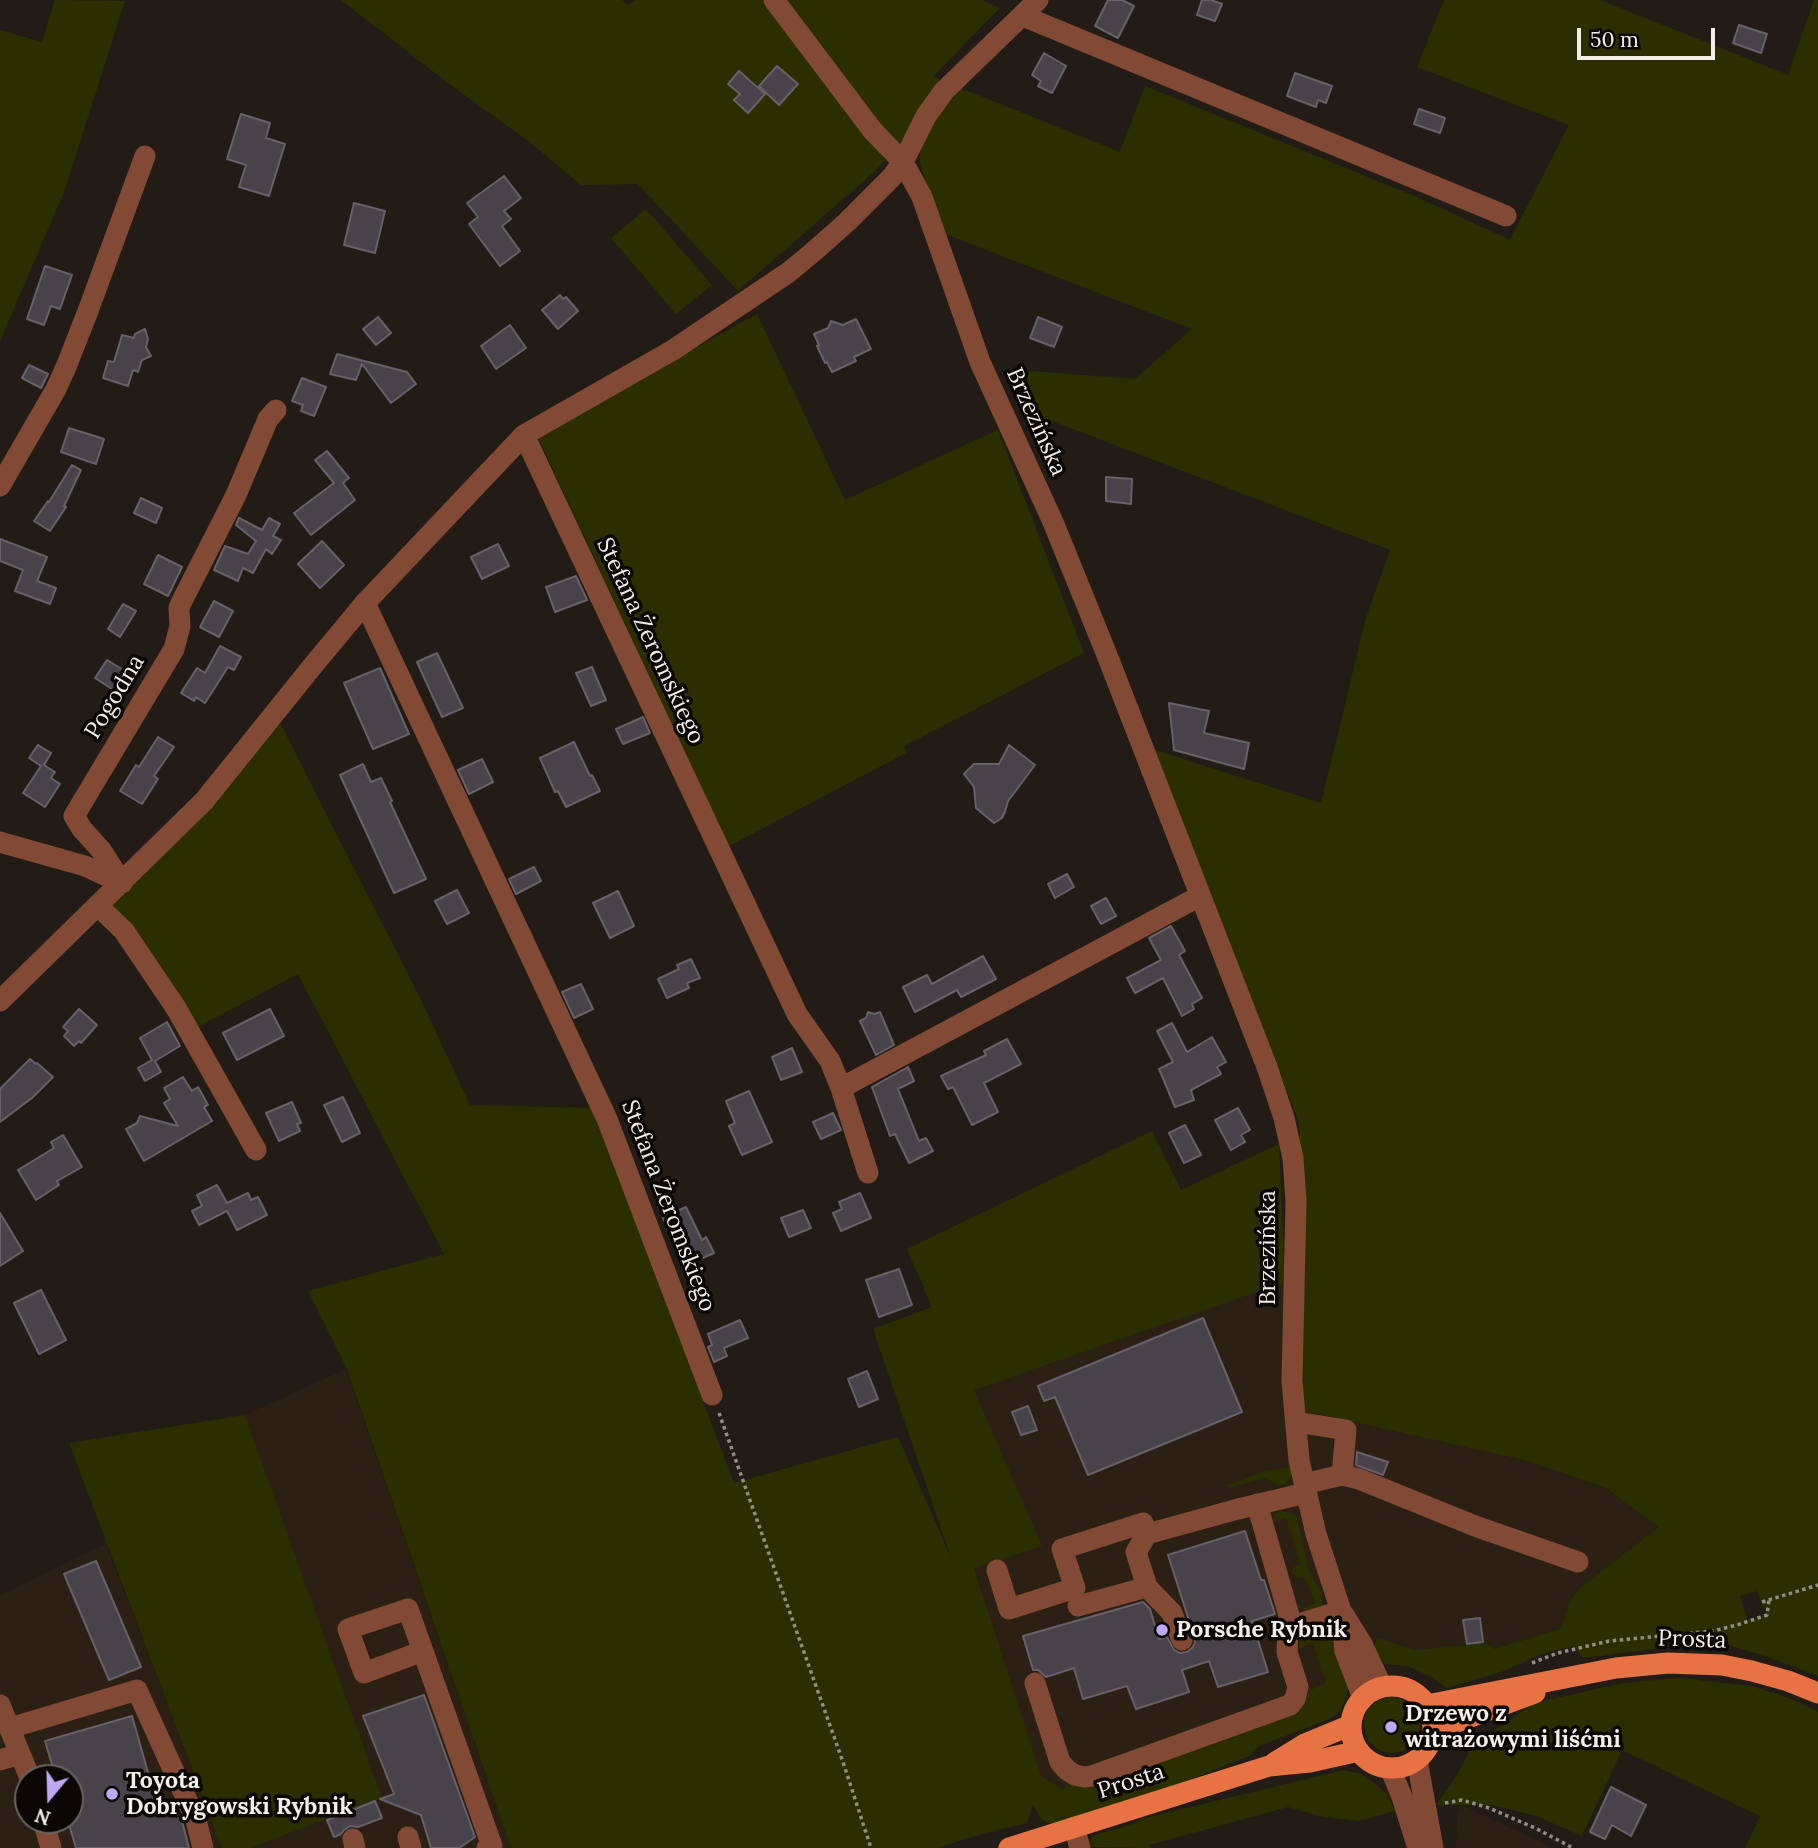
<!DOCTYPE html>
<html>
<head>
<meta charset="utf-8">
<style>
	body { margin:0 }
	#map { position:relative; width:1818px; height:1848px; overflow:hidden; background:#231c16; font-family:Lora,serif }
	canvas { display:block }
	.north { position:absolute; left:14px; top:1764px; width:70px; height:70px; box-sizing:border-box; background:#0a0705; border:2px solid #676360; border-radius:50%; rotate:199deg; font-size:19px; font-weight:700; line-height:28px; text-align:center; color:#f3eee9 }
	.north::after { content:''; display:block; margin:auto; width:24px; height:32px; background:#bfa8f4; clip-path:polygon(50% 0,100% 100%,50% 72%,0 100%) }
	.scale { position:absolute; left:1577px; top:28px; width:138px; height:32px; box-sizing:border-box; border:4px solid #f3eee9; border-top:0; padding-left:9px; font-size:21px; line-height:24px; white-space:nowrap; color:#f3eee9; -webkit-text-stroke:5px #0a0705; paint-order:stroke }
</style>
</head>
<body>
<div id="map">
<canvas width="1818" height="1848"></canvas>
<div class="north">N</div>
<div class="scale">50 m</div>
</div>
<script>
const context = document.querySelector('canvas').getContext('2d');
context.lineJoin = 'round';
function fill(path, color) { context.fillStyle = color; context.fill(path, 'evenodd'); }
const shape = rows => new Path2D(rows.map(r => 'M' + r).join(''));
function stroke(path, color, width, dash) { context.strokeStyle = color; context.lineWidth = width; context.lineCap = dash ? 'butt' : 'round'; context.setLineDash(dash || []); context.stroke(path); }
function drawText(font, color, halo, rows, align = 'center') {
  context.font = font + ' Lora,serif'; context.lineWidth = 7; context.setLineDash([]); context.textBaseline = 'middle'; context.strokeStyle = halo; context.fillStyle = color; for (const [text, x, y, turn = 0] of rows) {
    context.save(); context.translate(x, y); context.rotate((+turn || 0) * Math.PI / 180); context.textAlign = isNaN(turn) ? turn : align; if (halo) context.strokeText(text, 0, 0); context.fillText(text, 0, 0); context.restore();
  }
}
fill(shape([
	[1294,1278,1294,1465,1323,1595,1325,1615,1331,1625,1347,1678,1348,1692,1346,1700,1117,1785,1069,1792,1042,1777,1038,1766,973,1565,1040,1543,973,1390],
	[346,1369,511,1848,250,1848,382,1798,245,1415],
	[1303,1413,1317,1414,1528,1461,1606,1488,1659,1527,1581,1587,1561,1629,1494,1649,1485,1643,1415,1650,1382,1639,1369,1645,1331,1560,1312,1482],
	[106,1544,222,1848,0,1848,0,1595],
	[28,1778,70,1778,70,1820,28,1820],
	[1463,1806,1539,1841,1553,1848,1456,1848,1458,1811]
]), '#2c2015');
fill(shape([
	[55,0,125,1,64,192,0,341,0,30,42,42],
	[341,0,622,0,628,5,636,0,762,0,856,119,885,160,873,173,738,291,638,184,581,185,531,143,448,83],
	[780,0,982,0,1000,8,933,76,941,80,898,146],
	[1444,0,1600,0,1788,75,1814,0,1818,0,1818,1676,1763,1655,1716,1642,1677,1646,1583,1658,1574,1646,1544,1653,1501,1672,1447,1688,1433,1678,1408,1666,1385,1664,1374,1648,1375,1642,1377,1639,1382,1639,1415,1650,1486,1643,1494,1649,1560,1629,1572,1598,1581,1587,1659,1527,1606,1488,1528,1461,1318,1414,1303,1413,1303,1202,1299,1122,1155,750,1321,803,1366,618,1390,550,1023,410,1018,370,1135,379,1192,329,945,234,927,190,919,158,927,127,958,87,1120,152,1145,86,1419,198,1510,240,1569,125,1417,67],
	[1757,1591,1767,1615,1747,1621,1740,1596],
	[646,209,712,285,676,314,611,238],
	[757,314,845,500,998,430,1084,653,904,746,906,753,729,846,537,435],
	[278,719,421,1000,470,1105,592,1108,734,1483,898,1437,952,1560,873,1329,932,1307,907,1249,1152,1131,1181,1190,1279,1144,1285,1282,974,1390,1042,1546,974,1568,1038,1766,1042,1777,1063,1789,1073,1782,1244,1729,1305,1706,1306,1697,1309,1691,1326,1683,1313,1644,1299,1648,1299,1640,1303,1632,1326,1624,1331,1625,1348,1683,1347,1696,1340,1711,1331,1718,1319,1723,1259,1746,1249,1756,1187,1781,1053,1824,1046,1822,1041,1819,1033,1804,1027,1823,985,1833,937,1848,511,1848,347,1369,308,1291,444,1254,298,974,196,1028,110,906],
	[245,1415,382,1798,250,1848,222,1848,69,1443],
	[1290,1467,1292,1472,1291,1477,1284,1485,1279,1485,1265,1478,1229,1488,1228,1486,1227,1485,1263,1472],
	[1281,1511,1291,1513,1297,1517,1309,1571,1323,1595,1322,1607,1310,1613,1301,1608,1315,1603,1305,1577,1297,1578,1292,1572,1294,1567,1301,1564,1286,1518,1273,1522,1275,1514],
	[1679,1678,1751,1686,1794,1700,1818,1712,1818,1848,1745,1848,1760,1816,1622,1750,1582,1836,1537,1816,1492,1805,1436,1805,1455,1778,1473,1745,1535,1703,1623,1683],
	'1364 1725a28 28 0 1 1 56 0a28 28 0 1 1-56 0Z',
	[1343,1770,1361,1774,1374,1783,1387,1794,1395,1811,1359,1821,1319,1816,1288,1807,1149,1845,1150,1848,1090,1847,1092,1836,1136,1823,1142,1819]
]), '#2b2f00');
const building = shape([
	[1108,0,1122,0,1134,6,1118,38,1095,26,1108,0],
	[1202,0,1211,0,1222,4,1215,21,1197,15,1202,0],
	[1739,25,1767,34,1761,53,1733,43,1739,25],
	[1044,53,1066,66,1052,93,1038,86,1041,81,1032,75,1044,53],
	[777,66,798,84,779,105,759,86,777,66],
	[739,71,765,94,748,113,734,100,740,94,728,84,739,71],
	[1295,73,1332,86,1326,103,1318,100,1316,107,1287,96,1295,73],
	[1419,109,1445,118,1440,133,1414,124,1419,109],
	[241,114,270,123,266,138,285,144,269,196,239,187,246,165,227,159,241,114],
	[504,176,521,198,504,211,511,219,502,226,520,251,500,266,469,224,478,217,467,203,504,176],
	[354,203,385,211,375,253,344,245,354,203],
	[45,266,72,275,60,309,51,306,44,325,27,319,45,266],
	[560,295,563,299,566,297,578,311,558,329,542,310,560,295],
	[378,317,391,333,376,345,363,329,378,317],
	[1038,317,1062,327,1054,347,1030,338,1038,317],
	[856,319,871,349,854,357,856,361,832,372,827,362,825,363,817,346,819,345,814,334,828,328,831,321,843,325,856,319],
	[510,325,526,348,496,369,481,346,510,325],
	[145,329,148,339,146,347,151,356,142,360,138,372,133,370,128,386,103,378,108,361,114,362,122,335,134,338,135,334,145,329],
	[337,354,407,372,416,384,391,403,362,364,356,380,330,374,337,354],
	[29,365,48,374,41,388,22,378,29,365],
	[302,378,326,387,314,416,301,411,303,405,292,401,302,378],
	[69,428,104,439,96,464,61,452,69,428],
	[327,451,349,478,343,483,355,500,311,535,294,513,334,483,315,460,327,451],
	[72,465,81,470,64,506,66,507,50,531,34,521,48,501,49,502,72,465],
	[1106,477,1132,479,1131,504,1106,501,1106,477],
	[141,498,162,508,156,523,134,513,141,498],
	[239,518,262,530,269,518,280,524,273,536,281,540,272,554,266,549,253,573,243,568,238,581,214,570,225,546,248,554,256,541,236,525,239,518],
	[0,539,47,557,37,581,56,588,50,604,15,591,23,570,0,561,0,539],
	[322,541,344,565,320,588,298,564,322,541],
	[498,544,509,566,482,579,471,557,498,544],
	[158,555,182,567,168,596,144,584,158,555],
	[576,576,587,600,555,612,546,587,576,576],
	[214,601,233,611,219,637,200,627,214,601],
	[123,604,136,611,120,637,108,629,123,604],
	[220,646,241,657,234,670,228,667,205,703,196,697,194,701,181,693,197,668,205,673,220,646],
	[437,653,463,708,442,717,417,662,437,653],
	[107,660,130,674,118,693,95,678,107,660],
	[592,667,606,700,591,706,576,673,592,667],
	[380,668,409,734,373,749,344,683,380,668],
	[1169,703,1209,711,1204,733,1249,743,1244,769,1174,750,1169,703],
	[643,717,650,733,623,744,616,729,643,717],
	[158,737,174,747,154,776,158,779,142,804,120,791,136,765,139,767,158,737],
	[574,742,590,776,592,775,600,791,566,807,558,791,555,792,540,758,574,742],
	[38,745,51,753,44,765,55,772,51,778,60,784,45,807,23,793,41,766,29,758,38,745],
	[1009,745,1035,765,1008,801,1005,812,1002,818,994,823,976,808,974,787,964,774,974,764,999,764,1009,745],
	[482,759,493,782,469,794,458,770,482,759],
	[363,764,371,782,381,778,392,801,390,802,426,879,394,893,340,775,363,764],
	[534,867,541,881,516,894,509,879,534,867],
	[1067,874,1074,887,1055,898,1048,884,1067,874],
	[457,890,469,913,447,924,435,901,457,890],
	[618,891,634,926,610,938,593,903,618,891],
	[1106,898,1116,916,1101,924,1091,906,1106,898],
	[1171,926,1185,951,1179,955,1202,998,1192,1004,1194,1009,1182,1016,1163,978,1135,993,1127,978,1161,960,1149,938,1171,926],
	[983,956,996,979,961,997,957,990,915,1012,903,987,927,975,932,984,983,956],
	[691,959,700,978,687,983,689,988,667,998,658,979,679,969,677,965,691,959],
	[581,984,593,1009,574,1018,562,992,581,984],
	[79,1009,97,1025,81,1043,79,1041,74,1046,64,1036,68,1031,63,1027,79,1009],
	[270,1009,284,1036,237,1060,223,1033,270,1009],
	[868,1012,874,1014,880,1012,894,1045,876,1055,860,1021,866,1018,868,1012],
	[167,1022,180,1046,155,1061,161,1072,145,1081,138,1068,152,1060,140,1038,167,1022],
	[1172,1023,1187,1052,1212,1037,1226,1062,1217,1067,1221,1074,1191,1090,1194,1100,1175,1107,1159,1069,1173,1062,1157,1031,1172,1023],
	[1007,1039,1021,1064,984,1083,998,1112,972,1125,953,1087,948,1089,941,1076,986,1055,984,1051,1007,1039],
	[792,1048,802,1072,781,1080,772,1057,792,1048],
	[30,1059,36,1064,37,1063,53,1077,32,1098,0,1122,0,1089,30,1059],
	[908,1067,914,1081,898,1089,919,1141,926,1138,933,1151,909,1163,895,1134,890,1136,872,1087,908,1067],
	[183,1077,192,1091,198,1087,208,1105,204,1107,212,1121,144,1161,126,1129,137,1123,140,1116,178,1126,164,1103,170,1099,164,1088,183,1077],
	[749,1091,772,1142,742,1155,729,1126,735,1123,726,1101,749,1091],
	[343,1097,360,1133,342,1142,324,1105,343,1097],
	[292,1102,301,1123,297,1124,300,1131,279,1141,266,1113,292,1102],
	[1238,1108,1250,1130,1241,1135,1245,1142,1231,1150,1215,1120,1238,1108],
	[833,1113,841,1130,821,1139,813,1122,833,1113],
	[1185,1125,1201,1155,1184,1163,1169,1133,1185,1125],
	[63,1135,82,1167,57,1181,59,1185,36,1200,18,1170,54,1148,51,1142,63,1135],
	[217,1185,227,1203,248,1193,251,1200,258,1197,267,1215,237,1230,227,1211,199,1225,192,1211,202,1206,197,1195,217,1185],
	[860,1193,871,1218,841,1231,833,1213,842,1209,839,1202,860,1193],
	[686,1207,702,1240,706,1237,714,1253,691,1263,679,1238,673,1241,663,1218,686,1207],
	[803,1210,811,1228,789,1237,781,1218,803,1210],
	[0,1213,23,1251,0,1266,0,1213],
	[899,1269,912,1305,879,1317,866,1280,899,1269],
	[41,1290,66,1340,39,1354,14,1303,41,1290],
	[1203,1318,1242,1412,1088,1475,1055,1397,1044,1401,1038,1386,1203,1318],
	[740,1320,748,1338,724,1348,727,1356,714,1362,708,1347,712,1345,708,1334,740,1320],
	[867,1371,878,1399,859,1407,848,1379,867,1371],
	[1028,1406,1037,1430,1021,1435,1012,1412,1028,1406],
	[1357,1452,1388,1462,1383,1475,1356,1465,1357,1452],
	[1245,1531,1261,1580,1264,1580,1275,1614,1252,1621,1268,1672,1218,1687,1209,1661,1182,1670,1189,1692,1136,1709,1127,1686,1083,1699,1074,1668,1046,1677,1038,1670,1033,1670,1023,1636,1143,1602,1150,1609,1159,1639,1167,1637,1174,1650,1180,1653,1187,1652,1192,1648,1195,1643,1194,1636,1168,1555,1245,1531],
	[96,1561,141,1667,109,1680,64,1574,96,1561],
	[1480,1618,1483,1642,1467,1644,1463,1620,1480,1618],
	[424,1695,475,1837,459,1848,431,1848,421,1815,380,1799,394,1794,363,1716,424,1695],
	[132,1716,160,1815,177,1810,182,1821,189,1848,76,1848,70,1828,70,1778,56,1778,45,1741,132,1716],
	[1611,1787,1646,1805,1631,1836,1612,1825,1605,1839,1590,1832,1611,1787],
	[375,1801,382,1818,358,1827,350,1826,344,1830,341,1834,334,1837,327,1820,375,1801]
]);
fill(building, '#48424a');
stroke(building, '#676069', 2);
stroke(shape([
	[719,1413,843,1762,871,1848],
	[1762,1602,1818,1585],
	[1532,1663,1558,1653,1609,1641,1713,1631,1737,1625,1767,1615,1769,1600],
	[1445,1803,1462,1800,1489,1808,1535,1828,1573,1848]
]), '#918b85', 3.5, [3.5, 3.5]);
stroke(shape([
	[774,0,873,131,903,162,922,197,980,362,1053,522,1107,655,1267,1067,1284,1118,1293,1158,1296,1201,1292,1381,1299,1460,1316,1534,1341,1611,1345,1651,1363,1698],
	[1023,16,1506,216],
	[524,435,797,1014,830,1061,841,1088,868,1173],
	[0,486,56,389,66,367,88,311,145,156],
	[365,603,607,1119,712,1395],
	[0,842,85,866,122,883],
	[122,883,101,850,82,829,74,816,174,649,180,626,179,608,181,603,236,495,268,419,276,410],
	[98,906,124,931,176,1008,256,1150],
	[0,1001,204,801,311,668,365,603,524,435,673,350,789,272,812,253,847,222,891,178,903,162,926,116,944,91,1038,0],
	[841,1088,1200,896],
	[1296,1422,1346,1430,1342,1475,1304,1484],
	[1342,1475,1359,1479,1475,1526,1578,1562],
	[1257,1504,1292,1626],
	[997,1570,1009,1609,1075,1588,1062,1549,1143,1523,1147,1534,1238,1509,1306,1493],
	[1147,1587,1172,1613,1182,1640],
	[1078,1606,1147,1587,1136,1552,1147,1534],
	[1344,1615,1362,1644,1382,1687],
	[423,1651,364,1673,348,1629,408,1609,492,1846,487,1848],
	[1035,1683,1060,1762,1067,1770,1075,1775,1084,1777,1092,1776,1290,1705,1295,1699,1298,1687,1287,1652,1288,1631,1292,1626,1341,1611],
	[0,1705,30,1778],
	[10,1728,137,1690,196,1820,203,1848],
	[0,1760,20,1754],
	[1417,1760,1433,1848],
	[1390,1768,1402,1797,1418,1848],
	[43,1820,51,1848],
	[1074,1827,1080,1848],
	[408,1837,411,1848],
	[353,1839,355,1848]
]), '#824a35', 21);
stroke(shape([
	'1351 1727a41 41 0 1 1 82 0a41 41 0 1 1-82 0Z',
	[1427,1705,1616,1668,1668,1663,1722,1665,1752,1671,1788,1681,1818,1693],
	[1433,1731,1535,1693],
	[1274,1763,1305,1744,1351,1725],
	[1009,1848,1269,1766,1310,1762,1359,1751]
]), '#e77344', 21);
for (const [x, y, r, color] of [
	[1162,1630,7,"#bfa8f4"],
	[1391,1727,7,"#bfa8f4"],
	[112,1794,7,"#bfa8f4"]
]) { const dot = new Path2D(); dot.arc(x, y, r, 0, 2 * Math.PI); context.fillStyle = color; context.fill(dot); stroke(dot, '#0a0705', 2.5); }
drawText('23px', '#f3eee9', '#0a0705', [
	["Brzezińska",1036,422,66],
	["Stefana Żeromskiego",650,641,65],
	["Pogodna",115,697,-59],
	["Stefana Żeromskiego",668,1206,69],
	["Brzezińska",1268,1248,-90],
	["Prosta",1692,1640,2],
	["Prosta",1131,1782,-18]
]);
drawText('bold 23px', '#f3eee9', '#0a0705', [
	["Porsche Rybnik",1176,1630],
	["Drzewo z",1405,1714],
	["witrażowymi liśćmi",1405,1740],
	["Toyota",126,1781],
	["Dobrygowski Rybnik",126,1807]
], 'left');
</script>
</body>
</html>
